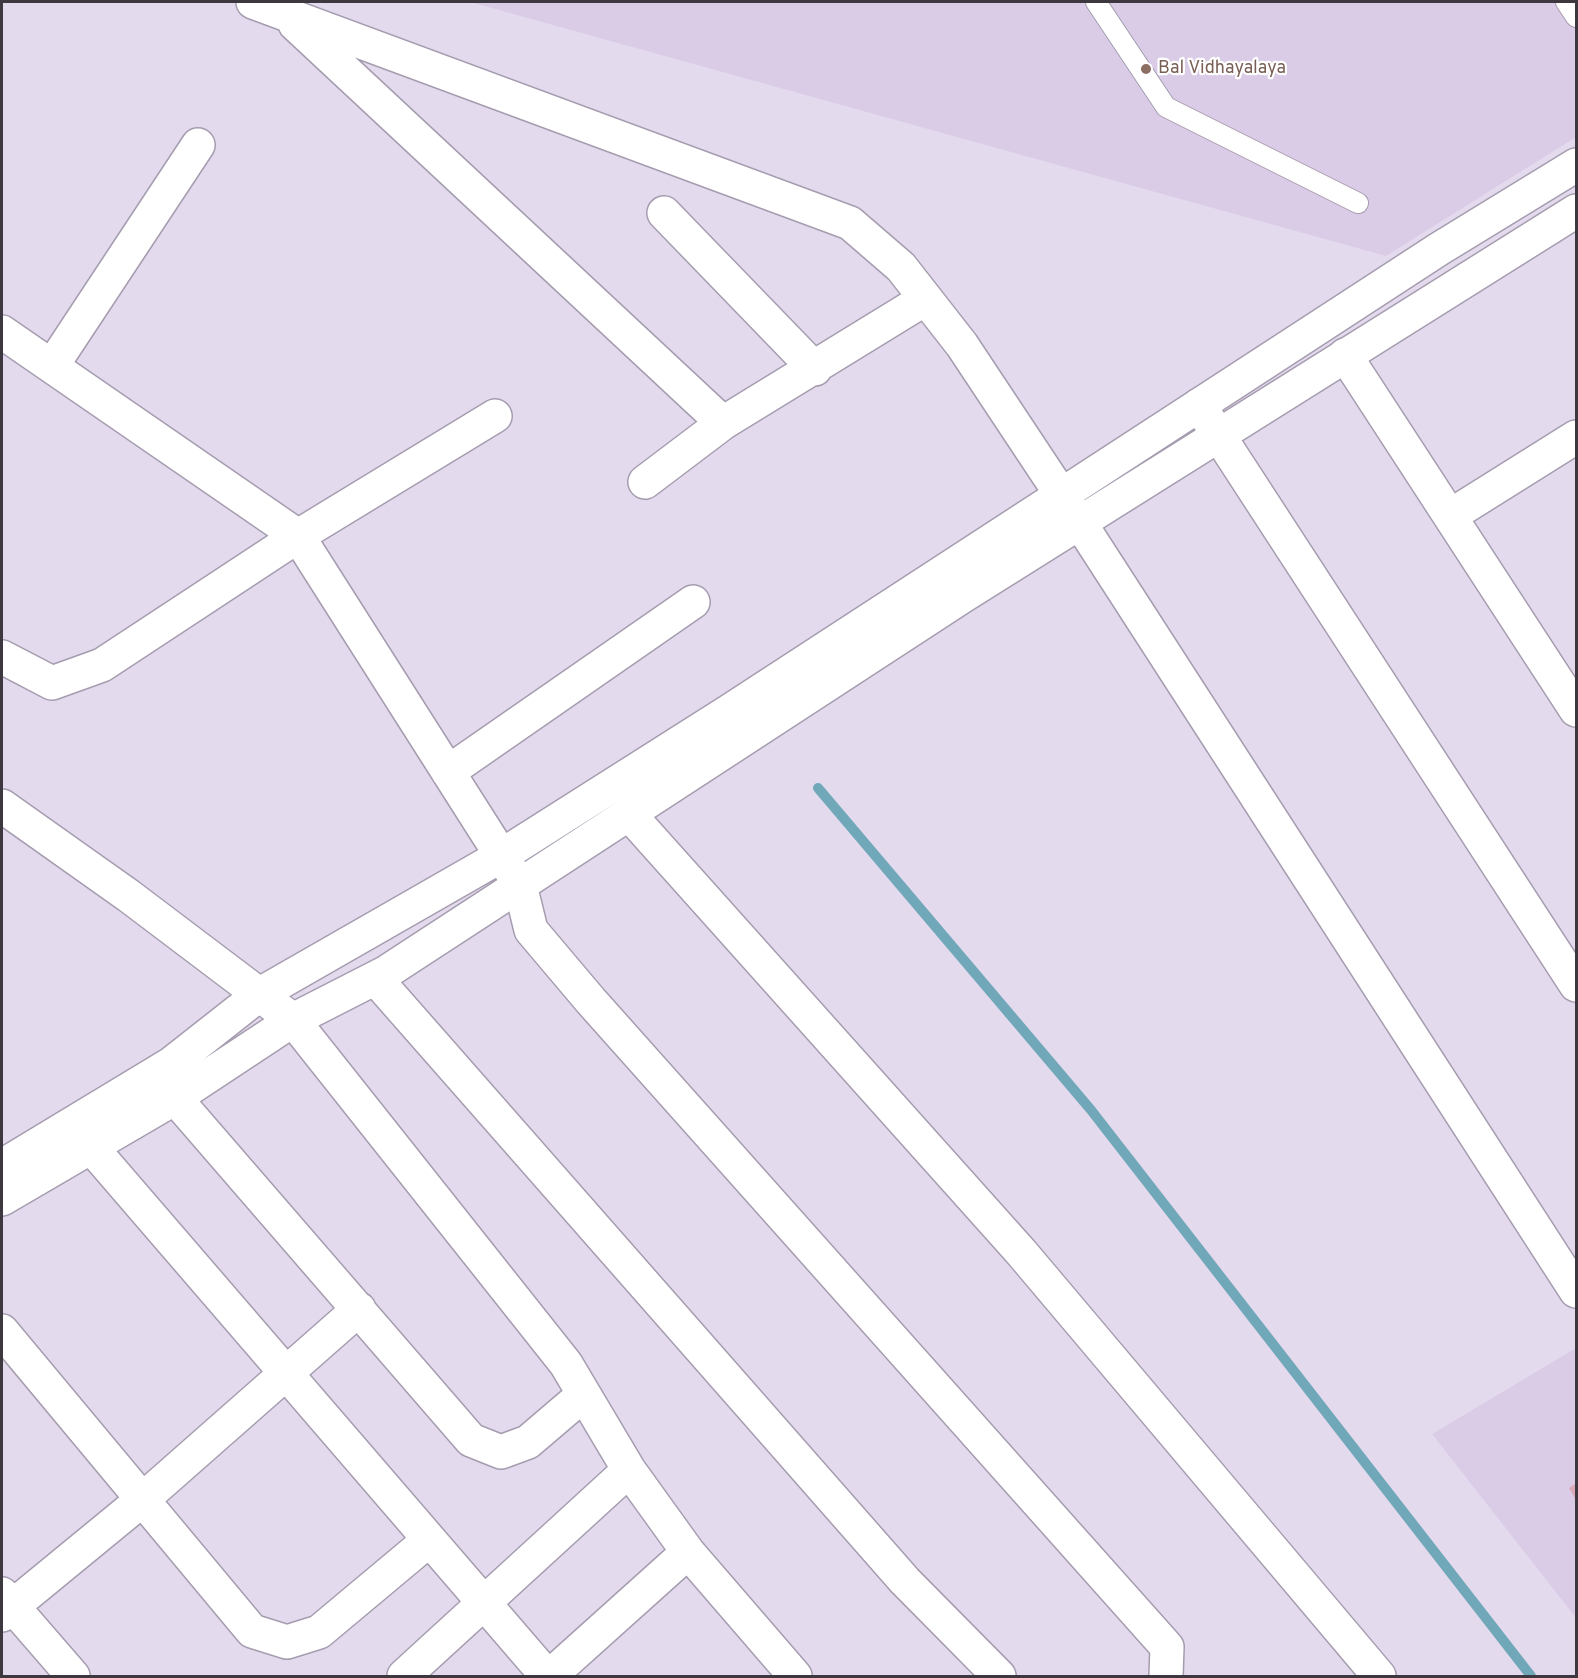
<!DOCTYPE html>
<html>
<head>
<meta charset="utf-8">
<style>
	body { margin:0 }
	#map { position:relative; width:1578px; height:1678px; overflow:hidden; background:#e4daee; font-family:Overpass,sans-serif }
	canvas { display:block }
	.frame { position:absolute; inset:0; border:3px solid #3d3840; pointer-events:none }
</style>
</head>
<body>
<div id="map">
<canvas width="1578" height="1678"></canvas>
<div class="frame"></div>
</div>
<script>
const context = document.querySelector('canvas').getContext('2d');
context.lineJoin = 'round';
function fill(path, color) { context.fillStyle = color; context.fill(path, 'evenodd'); }
const shape = rows => new Path2D(rows.map(r => 'M' + r).join(''));
function stroke(path, color, width, dash) { context.strokeStyle = color; context.lineWidth = width; context.lineCap = dash ? 'butt' : 'round'; context.setLineDash(dash || []); context.stroke(path); }
function drawText(font, color, halo, rows, align = 'center') {
  context.font = font + ' Overpass,sans-serif'; context.lineWidth = 4.5; context.setLineDash([]); context.textBaseline = 'middle'; context.strokeStyle = halo; context.fillStyle = color; for (const [text, x, y, turn = 0] of rows) {
    context.save(); context.translate(x, y); context.rotate((+turn || 0) * Math.PI / 180); context.textAlign = isNaN(turn) ? turn : align; if (halo) context.strokeText(text, 0, 0); context.fillText(text, 0, 0); context.restore();
  }
}
fill(shape([
	[470,2,1576,2,1576,137,1386,256],
	[1576,1348,1576,1618,1432,1434]
]), '#dacce7');
stroke(shape([
	[818,788,1091,1110,1531,1676]
]), '#70a7b9', 10);
fill(shape([
	[1576,1483,1576,1500,1569,1488]
]), '#dca9ba');
const lane = shape([
	[1096,2,1166,107,1358,203],
	[1566,2,1576,17]
]);
const street = shape([
	[253,2,850,223,901,267,962,345,1080,523,1576,1291],
	[295,24,723,423],
	[664,213,815,369],
	[2,332,298,536,520,885,531,930,591,1001,1167,1647,1166,1676],
	[1345,355,1576,710],
	[52,366,198,145],
	[1199,405,1576,985],
	[645,482,723,423,925,299],
	[1450,516,1576,437],
	[2,657,52,683,102,665,298,536,495,416],
	[448,772,693,602],
	[2,806,129,896,293,1020,566,1364,629,1470,688,1552,795,1676],
	[629,814,1021,1252,1379,1676],
	[376,979,905,1581,999,1676],
	[175,1098,471,1440,501,1452,528,1442,583,1395],
	[83,1119,92,1148,547,1676],
	[2,1331,252,1631,287,1642,319,1632,429,1540],
	[2,1594,73,1676],
	[2,1615,142,1500,359,1309],
	[404,1676,629,1470],
	[550,1676,688,1552]
]);
const secondary = shape([
	[2,1166,171,1064,260,994,501,856,728,712,1439,249,1576,165],
	[2,1199,175,1098,293,1020,385,973,963,596,1576,211]
]);
stroke(lane, '#a69caf', 22);
stroke(street, '#a69caf', 36);
stroke(secondary, '#a69caf', 36);
stroke(lane, '#fff', 20);
stroke(street, '#fff', 33);
stroke(secondary, '#fff', 33);
for (const [x, y, r, color] of [
	[1146,69,6,"#8d6e63"]
]) { const dot = new Path2D(); dot.arc(x, y, r, 0, 2 * Math.PI); context.fillStyle = color; context.fill(dot); stroke(dot, '#fff', 2); }
drawText('18px', '#785e54', '#fff', [
	["Bal Vidhayalaya",1158,69]
], 'left');
</script>
</body>
</html>
